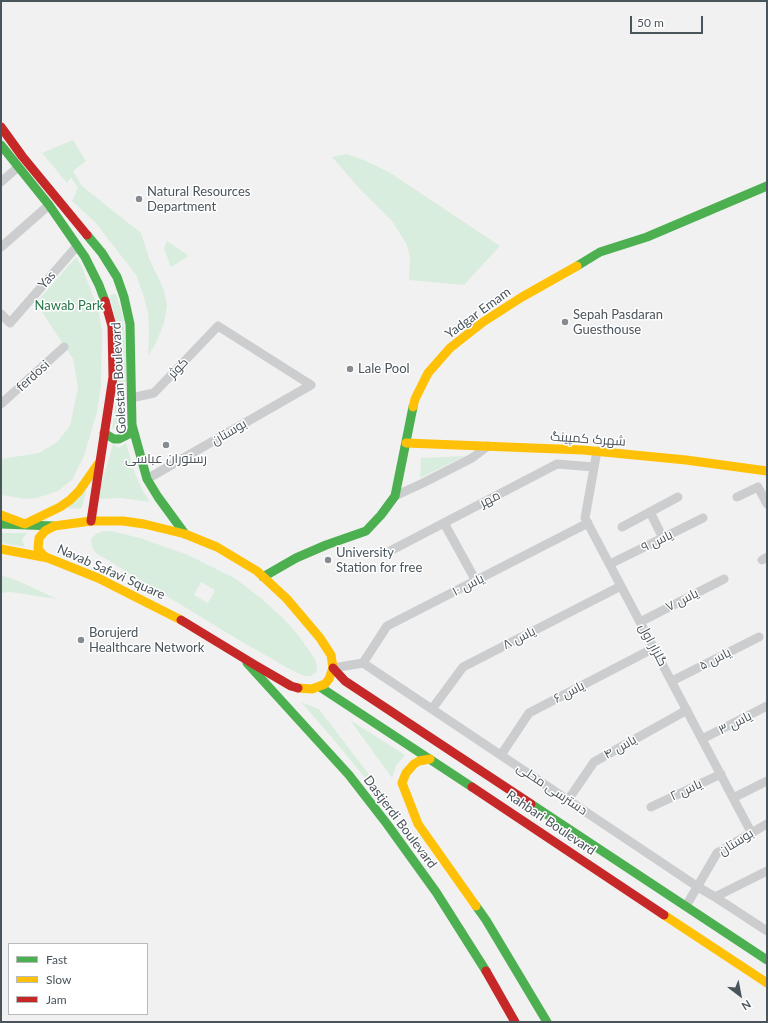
<!DOCTYPE html>
<html>
<head>
<meta charset="utf-8">
<style>
	body { margin:0 }
	#map { position:relative; width:768px; height:1023px; overflow:hidden; background:#f2f1f1; font-family:Lato,sans-serif }
	canvas { display:block }
	.frame { position:absolute; inset:0; border:2px solid #4a545b; pointer-events:none }
	.legend { position:absolute; left:8px; top:943px; width:140px; height:72px; box-sizing:border-box; background:#fff; border:1px solid #b7bbbd; margin:0; padding:5px 7px; list-style:none; font-size:12px; color:#4a545b }
	.legend li { display:flex; align-items:center; gap:8px; height:20px }
	.legend b { width:20px; border:1px solid #b7bbbd }
	.north { position:absolute; left:720px; top:975px; width:40px; height:40px; -webkit-text-stroke:3px #fff; paint-order:stroke; rotate:148deg; font-size:11px; font-weight:700; line-height:16px; text-align:center; color:#4a545b }
	.north::after { content:''; display:block; margin:auto; width:14px; height:18px; background:#4a545b; clip-path:polygon(50% 0,100% 100%,50% 72%,0 100%) }
	.scale { position:absolute; left:630px; top:16px; width:73px; height:18px; box-sizing:border-box; border:2px solid #4a545b; border-top:0; padding-left:5px; font-size:12px; line-height:14px; white-space:nowrap; color:#4a545b; -webkit-text-stroke:3px #fff; paint-order:stroke }
</style>
</head>
<body>
<div id="map">
<canvas width="768" height="1023"></canvas>
<div class="frame"></div>
<ul class="legend">
<li><b style="height:5px;background:#4caf50"></b>Fast</li>
<li><b style="height:5px;background:#ffc107"></b>Slow</li>
<li><b style="height:5px;background:#c62828"></b>Jam</li>
</ul>
<div class="north">N</div>
<div class="scale">50 m</div>
</div>
<script>
const context = document.querySelector('canvas').getContext('2d');
context.lineJoin = 'round';
function fill(path, color) { context.fillStyle = color; context.fill(path, 'evenodd'); }
const shape = rows => new Path2D(rows.map(r => 'M' + r).join(''));
function stroke(path, color, width, dash) { context.strokeStyle = color; context.lineWidth = width; context.lineCap = dash ? 'butt' : 'round'; context.setLineDash(dash || []); context.stroke(path); }
function drawText(font, color, halo, rows, align = 'center') {
  context.font = font + ' Lato,Cairo,sans-serif'; context.lineWidth = 3; context.setLineDash([]); context.textBaseline = 'middle'; context.strokeStyle = halo; context.fillStyle = color; for (const [text, x, y, turn = 0] of rows) {
    context.save(); context.translate(x, y); context.rotate((+turn || 0) * Math.PI / 180); context.textAlign = isNaN(turn) ? turn : align; if (halo) context.strokeText(text, 0, 0); context.fillText(text, 0, 0); context.restore();
  }
}
fill(shape([
	[73,140,86,161,73,171,82,186,141,233,149,258,164,290,167,306,164,323,156,343,148,356,149,333,148,313,143,294,136,275,95,222,72,201,78,188,71,177,67,183,42,153],
	[347,154,366,161,389,172,500,246,464,285,409,280,410,259,407,245,392,221,359,188,332,157],
	[167,241,189,256,171,267,164,249],
	[76,257,82,267,99,312,102,332,101,386,97,412,84,456,72,480,58,491,37,498,25,499,1,495,1,459,39,453,57,442,70,426,78,387,73,359,36,303],
	[113,294,116,294,123,316,126,351,126,428,119,431,112,428,117,396,118,340,115,318,110,296],
	[126,443,134,471,143,491,150,502,121,498,97,499,113,444,119,448],
	[465,456,420,478,421,458],
	[87,488,82,507,80,509,66,508],
	[103,531,111,531,140,538,188,555,236,579,262,599,284,619,299,636,315,659,317,667,316,673,310,676,305,676,293,671,237,639,96,553,92,547,91,542,92,538,96,534],
	[201,582,215,590,208,603,194,595],
	[1,533,27,533,22,540,25,547,1,543],
	[1,575,16,580,57,599,10,592,1,593],
	[301,702,319,709,396,810,392,811,334,740],
	[350,720,405,755,396,766,392,778]
]), '#d9eddf');
stroke(shape([
	[1,182,18,167],
	[1,247,49,205],
	[1,314,10,323,77,246],
	[131,398,154,393,218,326,311,385,147,479],
	[1,404,64,347],
	[597,451,585,518,751,832],
	[395,496,423,483,472,458,488,446],
	[737,497,758,487,767,504],
	[650,512,663,538],
	[444,523,476,581],
	[622,527,678,497],
	[390,551,557,464,594,467],
	[762,560,767,557],
	[610,564,703,518],
	[640,622,724,579],
	[363,663,387,626,588,523],
	[333,668,363,663,698,887,715,897,767,931],
	[672,681,759,637],
	[432,709,463,667,621,586],
	[702,739,767,706],
	[501,755,529,713,654,648],
	[733,798,767,781],
	[568,800,594,762,687,710],
	[651,807,721,774],
	[715,897,767,871],
	[686,906,717,853,767,824]
]), '#cbcdcf', 9);
stroke(shape([
	[1,145,49,205,85,257,99,285,105,301],
	[87,235,102,253,117,277,124,297,130,324,132,425,147,479,158,497,185,534],
	[577,266,600,252,647,237,767,186],
	[104,433,114,439,119,439,129,434,133,428],
	[1,524,54,526],
	[263,577,296,558,326,545,366,531,381,515,395,496,413,407],
	[247,663,349,775,387,824,436,892,486,971],
	[320,687,472,787],
	[531,804,767,960],
	[476,906,486,920,547,1022]
]), '#4caf50', 9);
stroke(shape([
	[413,407,415,399,428,373,450,348,483,322,522,297,577,266],
	[406,443,583,450,686,460,767,471],
	[1,515,25,524,60,507,70,500,79,491,98,464],
	[91,521,123,521,144,524,185,534,217,547,257,571,287,599,320,638,331,655,333,668,329,679,325,684,312,689,298,688],
	[91,521,54,526,45,531,39,538,38,549,43,555,48,558,98,578,181,620],
	[1,549,48,558],
	[430,759,419,761,414,764,406,773,402,783,418,824,476,906],
	[664,915,767,983]
]), '#ffc107', 9);
stroke(shape([
	[1,127,22,156,87,235],
	[91,521,113,377,112,326,105,301],
	[181,620,255,665,291,686,298,688],
	[333,668,345,681,531,804],
	[472,787,664,915],
	[486,971,515,1022]
]), '#c62828', 9);
for (const [x, y, r, color] of [
	[139,199,4,"#858b90"],
	[565,322,4,"#858b90"],
	[350,369,4,"#858b90"],
	[166,445,4,"#858b90"],
	[328,560,4,"#858b90"],
	[81,640,4,"#858b90"]
]) { const dot = new Path2D(); dot.arc(x, y, r, 0, 2 * Math.PI); context.fillStyle = color; context.fill(dot); stroke(dot, '#fff', 1.5); }
drawText('13px', '#4a545b', '#fff', [
	["Natural Resources",147,192],
	["Department",147,207],
	["Sepah Pasdaran",573,315],
	["Guesthouse",573,330],
	["Lale Pool",358,369],
	["رستوران عباسی",166,459,"center"],
	["University",336,553],
	["Station for free",336,568],
	["Borujerd",89,633],
	["Healthcare Network",89,648]
], 'left');
drawText('13px', '#4a545b', '#fff', [
	["Yas",47,280,-49],
	["Yadgar Emam",478,313,-36],
	["کوثر",178,368,-47],
	["ferdosi",33,376,-42],
	["Golestan Boulevard",119,378,-93],
	["بوستان",229,432,-30],
	["شهرک کمپینگ",588,439,4],
	["مهر",490,499,-27],
	["یاس ۹",657,541,-26],
	["Navab Safavi Square",111,572,24],
	["یاس ۱۰",468,585,-27],
	["یاس ۷",682,600,-27],
	["یاس ۸",519,638,-27],
	["گلزار اول",653,645,62],
	["یاس ۵",715,659,-27],
	["یاس ۶",569,692,-27],
	["یاس ۳",735,723,-27],
	["یاس ۴",620,747,-29],
	["دسترسی محلی",552,789,34],
	["یاس ۲",686,790,-25],
	["Dastjerdi Boulevard",400,822,53],
	["Rahbari Boulevard",551,823,34],
	["بوستان",736,842,-32]
]);
drawText('13px', '#237548', '#fff', [
	["Nawab Park",69,306]
]);
</script>
</body>
</html>
